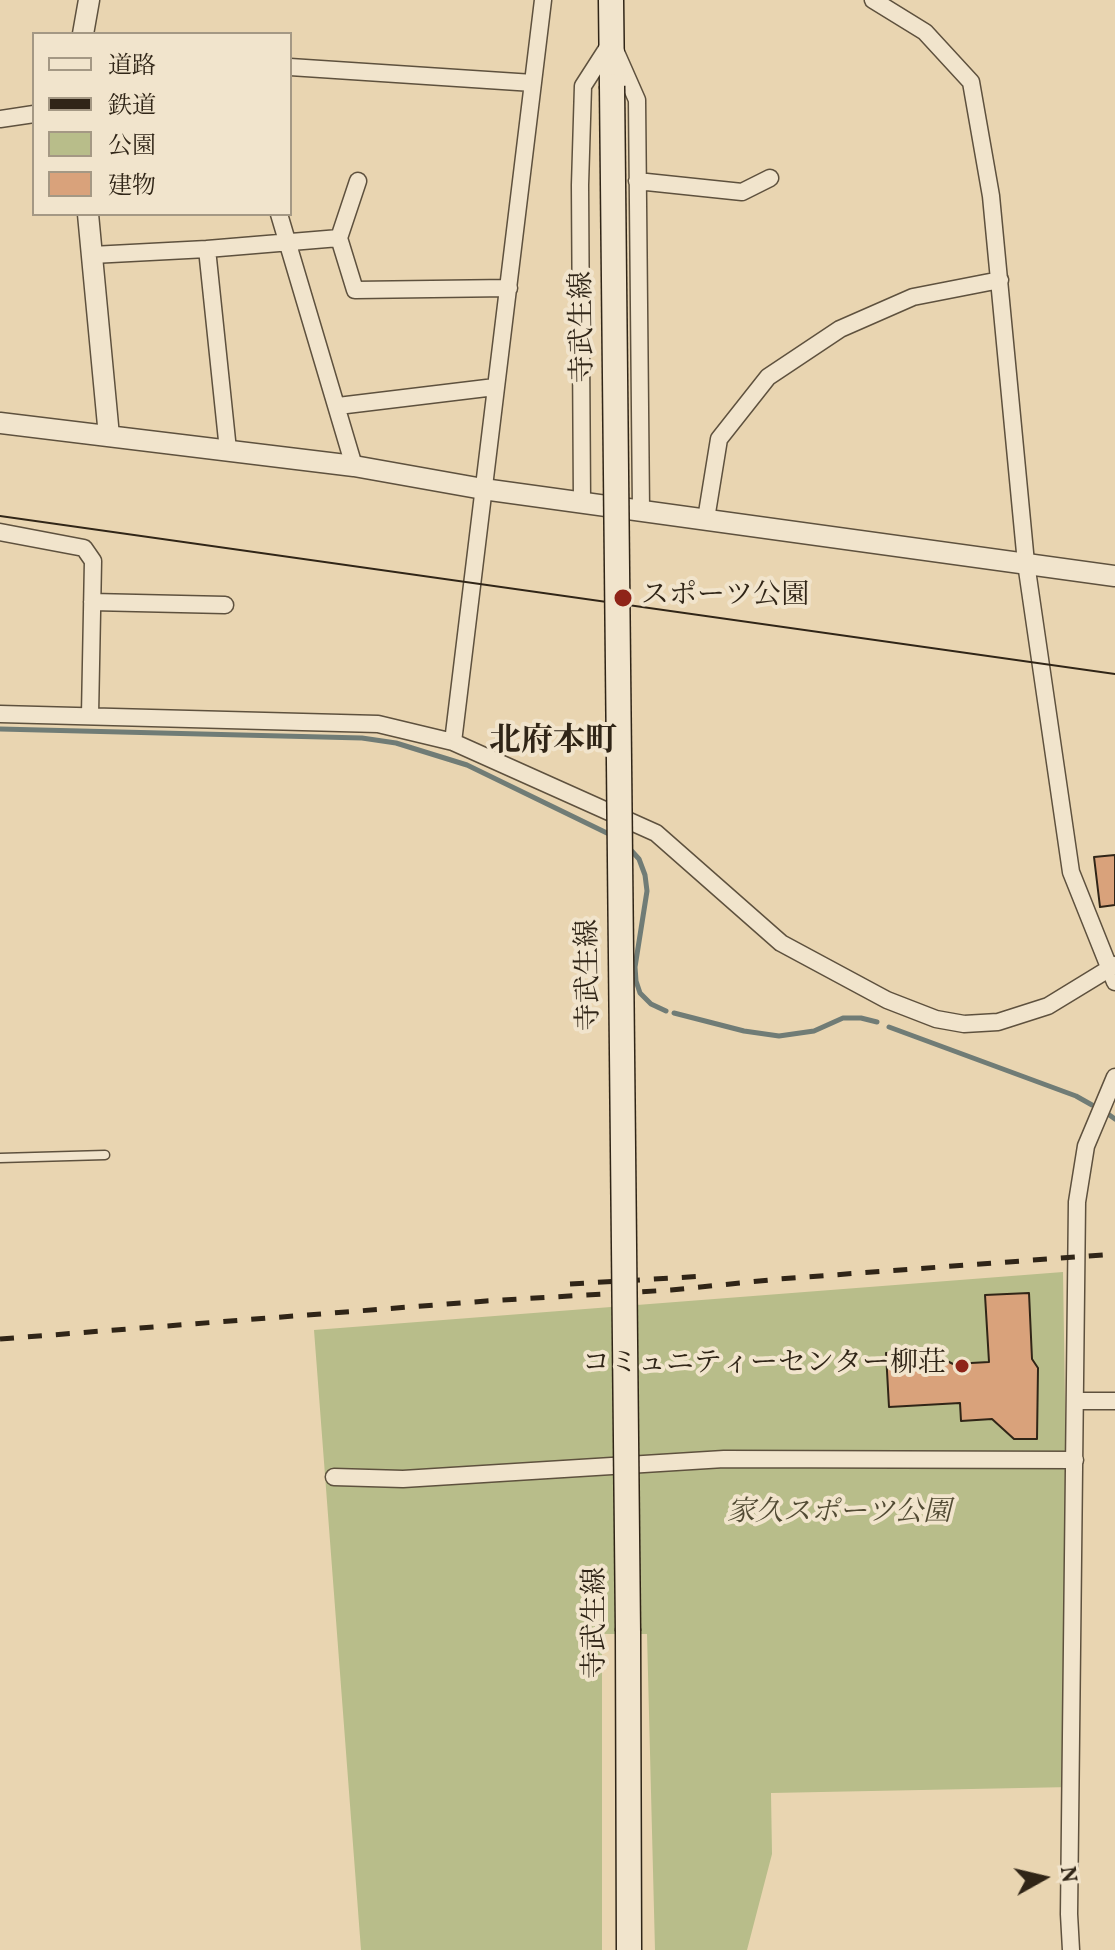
<!DOCTYPE html>
<html>
<head>
<meta charset="utf-8">
<style>
	body { margin:0 }
	#map { position:relative; width:1115px; height:1950px; overflow:hidden; background:#e9d5b1; font-family:Vollkorn,"Noto Serif JP",serif }
	canvas { display:block }
	.legend { position:absolute; left:32px; top:32px; width:260px; height:184px; box-sizing:border-box; background:#f1e4cc; border:2px solid #a49884; margin:0; padding:10px 14px; list-style:none; font-size:24px; color:#302517 }
	.legend li { display:flex; align-items:center; gap:16px; height:40px }
	.legend b { width:40px; border:2px solid #a49884 }
	.north { position:absolute; left:1003px; top:1838px; width:80px; height:80px; -webkit-text-stroke:6px #f1e4cc; paint-order:stroke; rotate:82deg; font-size:22px; font-weight:700; line-height:32px; text-align:center; color:#302517 }
	.north::after { content:''; display:block; margin:auto; width:28px; height:36px; background:#302517; clip-path:polygon(50% 0,100% 100%,50% 72%,0 100%) }
</style>
</head>
<body>
<div id="map">
<canvas width="1115" height="1950"></canvas>
<ul class="legend">
<li><b style="height:10px;background:#f1e4cc"></b>道路</li>
<li><b style="height:10px;background:#302517"></b>鉄道</li>
<li><b style="height:22px;background:#b8bd8a"></b>公園</li>
<li><b style="height:22px;background:#d9a27b"></b>建物</li>
</ul>
<div class="north">N</div>
</div>
<script>
const context = document.querySelector('canvas').getContext('2d');
context.lineJoin = 'round';
function fill(path, color) { context.fillStyle = color; context.fill(path, 'evenodd'); }
const shape = rows => new Path2D(rows.map(r => 'M' + r).join(''));
function stroke(path, color, width, dash) { context.strokeStyle = color; context.lineWidth = width; context.lineCap = dash ? 'butt' : 'round'; context.setLineDash(dash || []); context.stroke(path); }
function drawText(font, color, halo, rows, align = 'center') {
  context.font = font + ' Vollkorn,"Noto Serif JP",serif'; context.lineWidth = 8; context.setLineDash([]); context.textBaseline = 'middle'; context.strokeStyle = halo; context.fillStyle = color; for (const [text, x, y, turn = 0] of rows) {
    context.save(); context.translate(x, y); context.rotate((+turn || 0) * Math.PI / 180); context.textAlign = isNaN(turn) ? turn : align; if (halo) context.strokeText(text, 0, 0); context.fillText(text, 0, 0); context.restore();
  }
}
fill(shape([
	[1063,1272,1071,1787,771,1793,772,1854,747,1950,655,1950,647,1634,602,1634,602,1950,361,1950,314,1330]
]), '#b8bd8a');
stroke(shape([
	[0,729,362,738,396,743,467,765,611,835],
	[629,848,639,859,645,875,647,891,635,967,636,981,640,993,651,1004,666,1011],
	[674,1013,744,1031,779,1036,814,1031,843,1018,861,1018,877,1022],
	[889,1027,1076,1096,1092,1105],
	[1108,1114,1115,1119]
]), '#707c76', 5);
const building = shape([
	[1115,855,1115,905,1100,907,1094,857,1115,855],
	[1029,1293,1032,1359,1038,1368,1037,1439,1014,1439,992,1419,961,1421,960,1403,889,1407,886,1353,928,1351,953,1364,989,1362,985,1295,1029,1293]
]);
fill(building, '#d9a27b');
stroke(building, '#302517', 2);
const service = shape([
	[0,1158,105,1155]
]);
const minor = shape([
	[873,0,925,32,971,82,991,196,1026,563,1071,872,1115,982],
	[615,50,637,100,641,510],
	[290,67,533,83],
	[0,119,34,114],
	[358,181,339,238,355,290,509,288],
	[637,181,742,192,770,178],
	[279,214,354,466],
	[207,249,228,450],
	[92,255,207,249,339,238],
	[338,406,495,387],
	[582,502,580,185,583,86,610,44],
	[706,519,719,439,768,377,840,329,913,297,1000,280],
	[0,532,84,548,93,561,90,715],
	[92,602,225,605],
	[0,714,378,724,453,742,656,833,781,943,887,1000,936,1019,964,1024,998,1022,1048,1006,1115,965],
	[453,742,543,0],
	[1075,1401,1115,1401],
	[334,1477,403,1479,724,1459,1075,1460],
	[1071,1950,1069,1914,1077,1202,1086,1146,1115,1077]
]);
const tertiary = shape([
	[83,34,89,0],
	[88,214,109,436],
	[0,423,354,466,483,489,1115,576]
]);
const secondary = shape([
	[611,0,612,86],
	[628,1631,629,1950]
]);
stroke(service, '#5e513e', 11);
stroke(minor, '#5e513e', 19);
stroke(tertiary, '#5e513e', 23);
stroke(secondary, '#302517', 27);
stroke(service, '#f1e4cc', 8);
stroke(minor, '#f1e4cc', 16);
stroke(tertiary, '#f1e4cc', 20);
stroke(secondary, '#f1e4cc', 24);
stroke(shape([
	[0,516,1115,674]
]), '#302517', 2);
stroke(shape([
	[570,1284,706,1276],
	[0,1339,486,1301,671,1290,779,1279,1115,1254]
]), '#302517', 5, [14, 14]);
const secondaryBridge = shape([
	[612,86,628,1631]
]);
stroke(secondaryBridge, '#302517', 27, []);
stroke(secondaryBridge, '#f1e4cc', 24);
for (const [x, y, r, color] of [
	[623,598,10,"#8f2418"],
	[962,1366,8,"#8f2418"]
]) { const dot = new Path2D(); dot.arc(x, y, r, 0, 2 * Math.PI); context.fillStyle = color; context.fill(dot); stroke(dot, '#f1e4cc', 3); }
drawText('28px', '#302517', '#f1e4cc', [
	["寺武生線",585,327,-91],
	["寺武生線",591,975,-91],
	["寺武生線",598,1623,-90]
]);
drawText('28px', '#302517', '#f1e4cc', [
	["スポーツ公園",641,598],
	["コミュニティーセンター柳荘",946,1366,"right"]
], 'left');
drawText('italic 28px', '#524b34', '#f1e4cc', [
	["家久スポーツ公園",839,1515]
]);
drawText('bold 32px', '#302517', '#f1e4cc', [
	["北府本町",553,744]
]);
</script>
</body>
</html>
